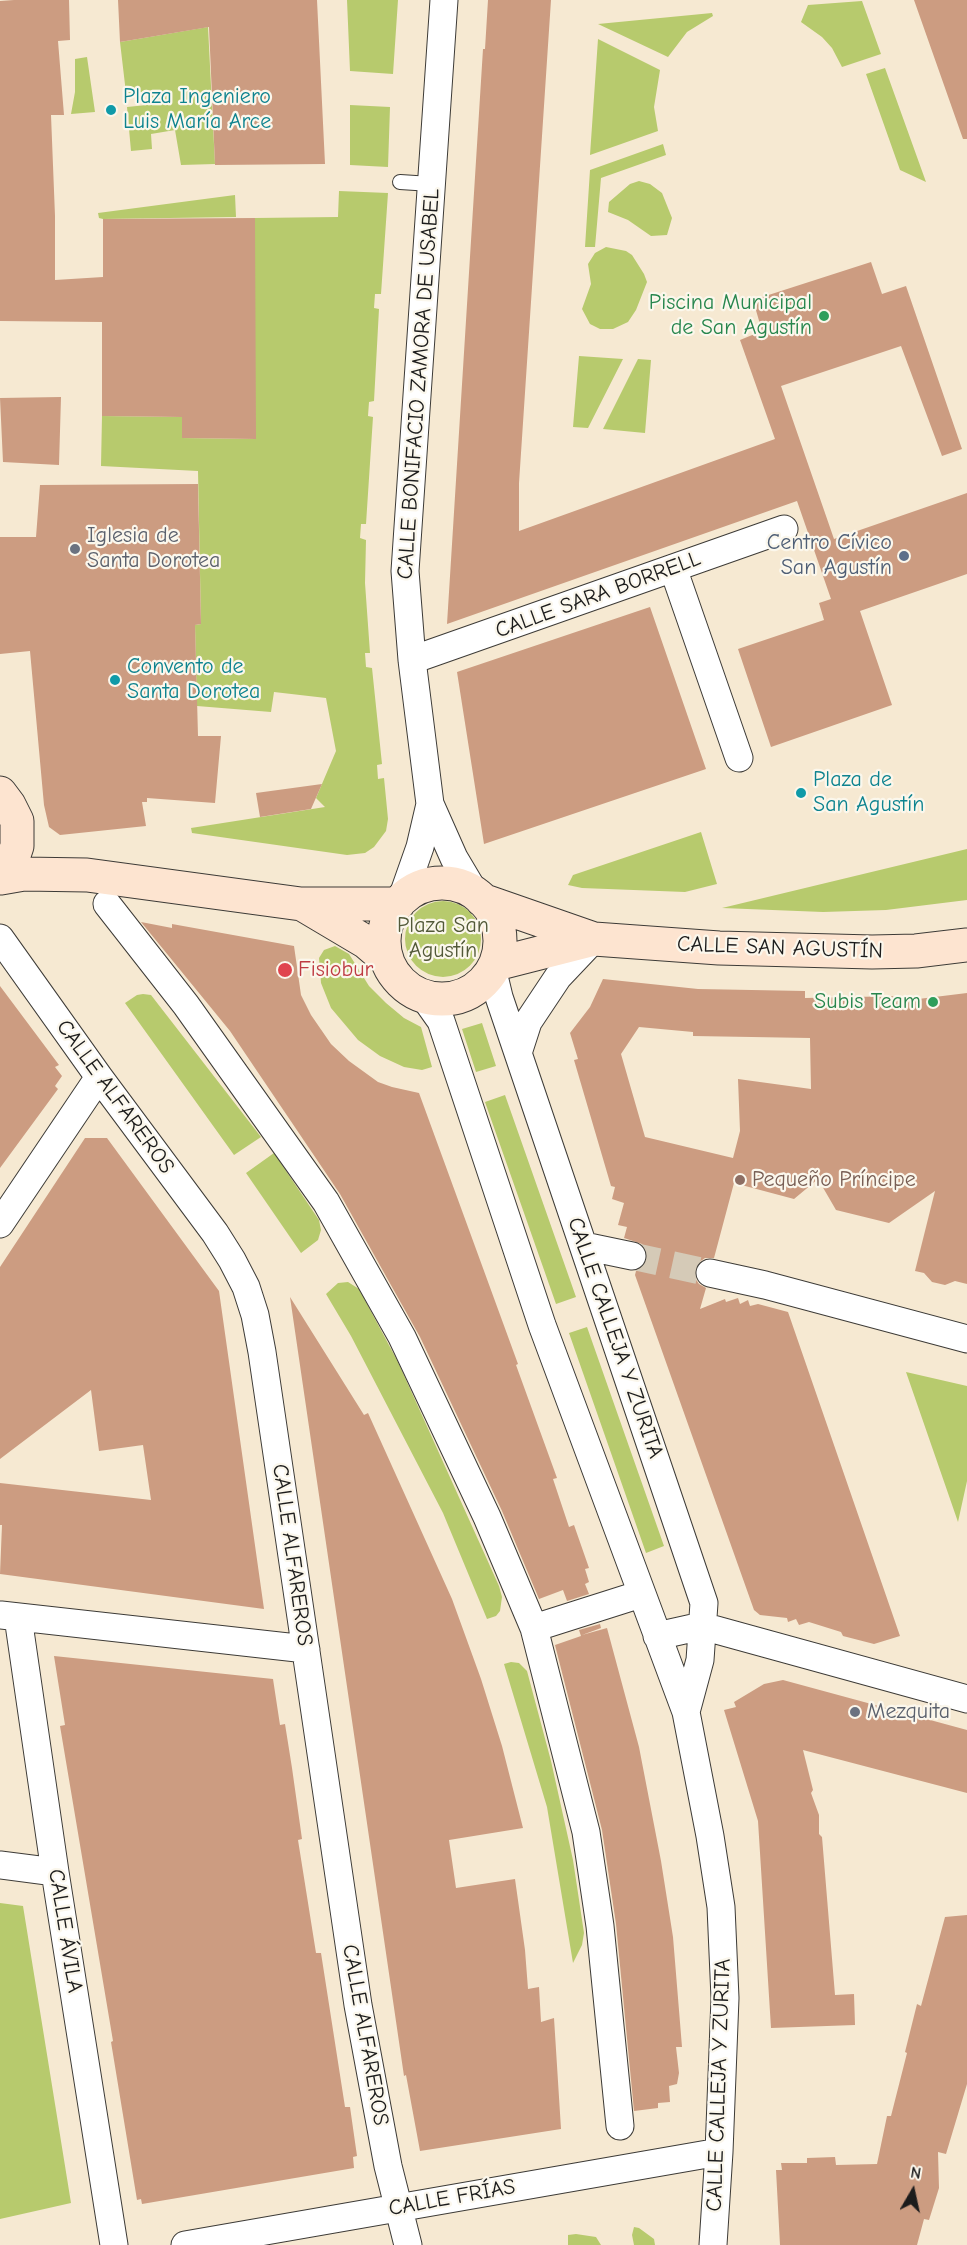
<!DOCTYPE html>
<html>
<head>
<meta charset="utf-8">
<style>
	body { margin:0 }
	#map { position:relative; width:967px; height:2245px; overflow:hidden; background:#f6e9d2; font-family:"Comic Neue",sans-serif }
	canvas { display:block }
	.north { position:absolute; left:883px; top:2161px; width:60px; height:60px; -webkit-text-stroke:4px #fbf7ec; paint-order:stroke; rotate:9deg; font-size:16px; font-weight:700; line-height:24px; text-align:center; color:#1c1c1c }
	.north::after { content:''; display:block; margin:auto; width:21px; height:27px; background:#1c1c1c; clip-path:polygon(50% 0,100% 100%,50% 72%,0 100%) }
</style>
</head>
<body>
<div id="map">
<canvas width="967" height="2245"></canvas>
<div class="north">N</div>
</div>
<script>
const context = document.querySelector('canvas').getContext('2d');
context.lineJoin = 'round';
function fill(path, color) { context.fillStyle = color; context.fill(path, 'evenodd'); }
const shape = rows => new Path2D(rows.map(r => 'M' + r).join(''));
function stroke(path, color, width, dash) { context.strokeStyle = color; context.lineWidth = width; context.lineCap = dash ? 'butt' : 'round'; context.setLineDash(dash || []); context.stroke(path); }
function drawText(font, color, halo, rows, align = 'center') {
  context.font = font + ' "Comic Neue",sans-serif'; context.lineWidth = 4.5; context.setLineDash([]); context.textBaseline = 'middle'; context.strokeStyle = halo; context.fillStyle = color; for (const [text, x, y, turn = 0] of rows) {
    context.save(); context.translate(x, y); context.rotate((+turn || 0) * Math.PI / 180); context.textAlign = isNaN(turn) ? turn : align; if (halo) context.strokeText(text, 0, 0); context.fillText(text, 0, 0); context.restore();
  }
}
fill(shape([
	[347,0,398,0,393,74,350,71],
	[862,1,881,54,842,67,832,48,822,37,801,22,808,5],
	[712,13,713,16,687,32,668,57,598,24],
	[208,27,215,164,181,165,175,130,151,134,152,149,131,151,127,107,147,105,146,92,126,93,120,42],
	[598,39,660,70,654,107,658,131,590,155],
	[87,57,95,112,71,114,75,92,75,59],
	[885,68,926,182,900,170,866,74],
	[350,105,390,107,388,167,350,165],
	[663,144,666,155,601,178,595,247,585,247,590,170],
	[639,181,650,184,662,193,672,218,667,235,651,236,628,220,608,212,609,202,630,184],
	[339,191,388,193,381,294,375,294,374,308,379,309,374,401,369,402,368,416,373,417,366,524,361,524,360,538,366,540,365,583,370,653,365,653,366,667,372,668,382,764,377,765,378,779,384,778,388,819,386,831,374,847,365,853,347,855,192,833,191,828,325,807,316,798,336,751,326,698,274,692,271,712,197,706,195,625,201,624,198,471,101,466,102,416,182,417,182,438,255,439,255,218,338,217],
	[235,195,236,217,103,219,99,218,98,213],
	[606,247,626,251,632,255,644,274,647,282,636,310,628,322,613,329,600,329,590,324,582,309,591,284,588,264,595,253],
	[579,356,623,359,588,428,573,427],
	[638,359,651,360,645,433,603,429],
	[701,832,717,884,685,892,582,888,568,885,573,875],
	[967,849,967,900,886,910,823,912,722,908],
	'405 939a38 38 0 1 1 76 0a38 38 0 1 1-76 0Z',
	[335,946,349,954,369,986,386,1003,404,1018,421,1027,432,1067,422,1070,404,1067,380,1056,358,1040,331,1008,321,983,319,958,324,950],
	[143,994,151,995,261,1137,234,1155,125,1003,137,995],
	[482,1023,496,1066,476,1072,462,1029],
	[505,1095,576,1297,556,1304,485,1102],
	[274,1153,319,1220,321,1230,318,1240,301,1253,246,1173],
	[348,1282,359,1289,398,1362,499,1586,502,1597,500,1611,496,1616,487,1619,443,1513,351,1336,326,1294,338,1283],
	[587,1327,664,1546,646,1553,569,1333],
	[906,1372,967,1386,967,1481,958,1522],
	[511,1662,519,1663,527,1671,551,1761,573,1860,584,1933,582,1945,573,1963,547,1807,504,1664],
	[0,1903,23,1906,71,2203,0,2219],
	[634,2227,639,2228,654,2239,655,2245,634,2245,632,2235],
	[576,2234,596,2237,601,2245,568,2245,568,2235]
]), '#b7ca6d');
fill(shape([
	[14,0,69,0,70,40,58,41,64,115,51,115,55,216,55,280,103,277,103,219,255,218,256,439,182,438,182,417,102,416,102,322,0,321,0,1],
	[118,0,317,0,325,164,215,165,209,27,120,42],
	[488,0,551,0,519,483,519,531,775,439,740,340,762,331,753,300,871,262,882,294,906,286,962,449,942,456,901,346,781,386,834,539,967,493,967,574,860,611,892,705,771,747,738,649,824,620,819,603,831,599,797,501,447,624,483,49,485,49],
	[914,0,967,0,967,139,963,139],
	[61,397,59,465,3,462,0,398],
	[198,484,201,624,195,625,198,736,221,736,215,803,147,798,147,802,142,802,146,826,60,835,49,827,44,805,30,651,0,654,0,537,36,537,40,485],
	[650,607,706,769,484,844,457,672],
	[322,784,311,809,260,817,256,793],
	[141,922,172,928,172,924,294,946,301,995,311,1015,331,1044,349,1061,378,1082,392,1087,419,1093,518,1364,516,1365,557,1478,553,1479,569,1527,574,1525,589,1568,585,1569,589,1582,585,1584,589,1594,567,1601,563,1590,539,1599,502,1511,420,1337,340,1194,230,1031],
	[603,979,698,989,805,991,805,998,902,996,902,1001,967,993,967,1284,955,1281,945,1285,932,1282,924,1273,915,1271,935,1191,889,1223,836,1210,818,1179,794,1199,734,1183,714,1258,705,1258,698,1263,695,1270,695,1278,699,1284,706,1288,700,1309,725,1299,726,1302,738,1298,740,1304,748,1300,750,1306,758,1304,788,1312,900,1636,874,1644,843,1636,841,1632,809,1622,799,1625,796,1619,788,1622,787,1618,760,1615,754,1610,635,1275,636,1271,643,1267,647,1260,647,1252,642,1244,624,1238,627,1227,618,1225,624,1203,612,1199,615,1187,611,1186,574,1060,578,1059,570,1033,590,1007],
	[639,1027,693,1032,693,1036,810,1038,811,1089,738,1079,740,1131,733,1158,645,1137,621,1054],
	[0,986,59,1065,55,1067,62,1076,55,1086,58,1089,0,1168],
	[85,1138,107,1138,219,1291,264,1609,0,1574,2,1525,0,1525,0,1483,151,1500,143,1445,99,1451,91,1390,0,1459,0,1267],
	[290,1297,364,1415,368,1413,452,1599,481,1679,502,1746,523,1828,449,1840,456,1888,515,1879,525,1950,528,1989,539,1987,541,2022,554,2018,561,2129,420,2151,406,2075,404,2076],
	[600,1624,601,1628,582,1635,607,1628,639,1747,661,1861,673,1937,682,2047,676,2047,679,2073,677,2084,669,2086,670,2102,658,2103,658,2108,634,2111,616,1924,602,1830,555,1645,581,1636,579,1630],
	[54,1656,273,1679,280,1725,285,1724,292,1768,302,1839,298,1840,316,1953,321,1953,345,2107,350,2107,357,2156,353,2157,354,2168,142,2204,141,2199,137,2200,111,2042,113,2041,60,1726,65,1725],
	[783,1680,967,1730,967,1793,803,1750,813,1790,811,1793,819,1815,819,1834,822,1837,835,1995,854,1994,855,2025,771,2028,758,1821,724,1710,736,1707,734,1702,764,1684],
	[967,1915,967,2084,946,2154,938,2152,939,2188,929,2220,924,2219,917,2245,780,2245,776,2170,782,2170,781,2163,807,2163,807,2158,835,2157,836,2165,877,2164,887,2116,891,2116,907,2053,905,2052,917,2004,921,2006,945,1917]
]), '#cc9c81');
stroke(shape([
	[632,1256,710,1273]
]), '#d5cab7', 27, [27, 14]);
const lane = shape([
	[400,182,431,184]
]);
const street = shape([
	[444,0,405,571,412,660,430,804,454,858,476,895],
	[673,568,739,758],
	[412,660,784,529],
	[401,901,420,847,430,804],
	[107,904,186,1005,326,1202,402,1337,487,1517,534,1628,586,1832,600,1926,620,2126],
	[0,938,99,1077,215,1233,232,1260,246,1287,255,1315,262,1352,358,2005,388,2166,408,2245],
	[492,968,499,997,704,1603,700,1660,686,1712],
	[424,997,441,1021,542,1325,686,1712,710,1836,721,1907,725,1998,719,2152,713,2245],
	[518,1053,528,1022,558,977,594,939],
	[0,1224,99,1077],
	[584,1246,632,1256],
	[710,1273,765,1285,967,1339],
	[1,1615,306,1649],
	[18,1617,55,1872,114,2245],
	[534,1628,641,1594],
	[657,1636,702,1626,967,1699],
	[0,1865,55,1872],
	[185,2245,719,2152]
]);
const secondary = shape([
	[0,793,9,805,17,821,17,846,11,864,0,878],
	[1,878,24,874,87,875,301,904,398,904],
	'384 941a58 58 0 1 1 116 0a58 58 0 1 1-116 0Z',
	[482,900,594,939,719,948,872,952,916,951,967,945],
	[302,904,366,942,387,960],
	[496,964,594,939]
]);
stroke(lane, '#3d3b37', 16);
stroke(street, '#3d3b37', 29);
stroke(secondary, '#3d3b37', 35);
stroke(lane, '#fff', 14);
stroke(street, '#fff', 27);
stroke(secondary, '#fde4d0', 33);
for (const [x, y, r, color] of [
	[111,110,6,"#0f9aa8"],
	[824,316,6,"#2e9e5b"],
	[75,549,6,"#6b7280"],
	[904,556,6,"#5c6f8a"],
	[115,680,6,"#0f9aa8"],
	[801,793,6,"#0f9aa8"],
	[285,970,8,"#e0444e"],
	[933,1002,6,"#2e9e5b"],
	[740,1180,6,"#8d6e63"],
	[855,1712,6,"#6b7280"]
]) { const dot = new Path2D(); dot.arc(x, y, r, 0, 2 * Math.PI); context.fillStyle = color; context.fill(dot); stroke(dot, '#fbf7ec', 2); }
drawText('22px', '#0d838f', '#fbf7ec', [
	["Plaza Ingeniero",123,97],
	["Luis María Arce",123,122],
	["Convento de",127,667],
	["Santa Dorotea",127,692],
	["Plaza de",813,780],
	["San Agustín",813,805]
], 'left');
drawText('22px', '#27864d', '#fbf7ec', [
	["Piscina Municipal",812,303],
	["de San Agustín",812,328],
	["Subis Team",921,1002]
], 'right');
drawText('22px', '#1c1c1c', '#fbf7ec', [
	["CALLE BONIFACIO ZAMORA DE USABEL",419,384,-86],
	["CALLE SARA BORRELL",598,595,-20],
	["CALLE SAN AGUSTÍN",780,948,2],
	["CALLE ALFAREROS",115,1097,54],
	["CALLE CALLEJA Y ZURITA",615,1338,71],
	["CALLE ALFAREROS",292,1555,82],
	["CALLE ÁVILA",65,1931,81],
	["CALLE ALFAREROS",365,2035,80],
	["CALLE CALLEJA Y ZURITA",719,2085,-88],
	["CALLE FRÍAS",452,2198,-10]
]);
drawText('22px', '#5b616d', '#fbf7ec', [
	["Iglesia de",87,536],
	["Santa Dorotea",87,561],
	["Mezquita",867,1712]
], 'left');
drawText('22px', '#4e5e75', '#fbf7ec', [
	["Centro Cívico",892,543],
	["San Agustín",892,568]
], 'right');
drawText('22px', '#525938', '#fbf7ec', [
	["Plaza San",443,926],
	["Agustín",443,951]
]);
drawText('22px', '#be3a42', '#fbf7ec', [
	["Fisiobur",298,970]
], 'left');
drawText('22px', '#785e54', '#fbf7ec', [
	["Pequeño Príncipe",752,1180]
], 'left');
</script>
</body>
</html>
